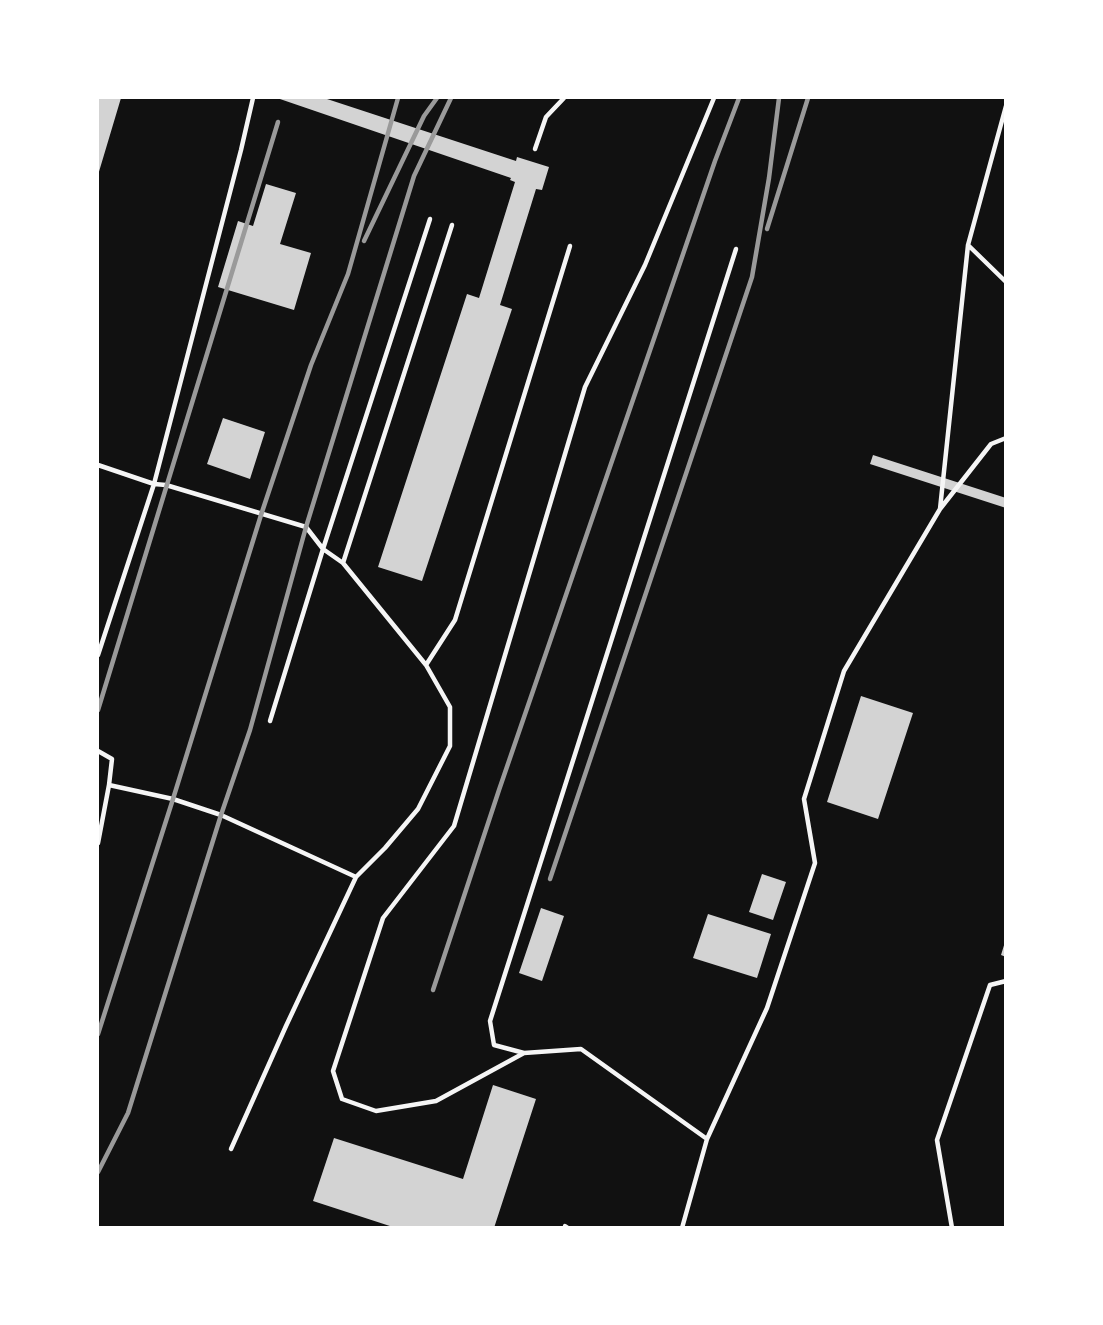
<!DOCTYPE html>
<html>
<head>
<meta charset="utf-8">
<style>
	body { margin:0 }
	#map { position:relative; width:1103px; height:1325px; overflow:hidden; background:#111; font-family:"Exo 2",sans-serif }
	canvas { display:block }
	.frame { position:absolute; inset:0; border:99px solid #fff; pointer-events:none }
</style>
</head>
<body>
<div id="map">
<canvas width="1103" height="1325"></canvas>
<div class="frame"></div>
</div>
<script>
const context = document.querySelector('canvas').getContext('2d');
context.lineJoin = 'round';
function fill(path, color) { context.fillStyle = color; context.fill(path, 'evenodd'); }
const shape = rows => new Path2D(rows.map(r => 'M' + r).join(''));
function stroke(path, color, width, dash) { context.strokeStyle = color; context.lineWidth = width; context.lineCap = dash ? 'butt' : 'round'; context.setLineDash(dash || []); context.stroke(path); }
fill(shape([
	[98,98,121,98,98,175],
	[277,98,324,98,516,161,517,157,549,167,542,190,536,189,500,305,512,309,422,581,378,567,467,294,479,298,515,182,510,180,511,178],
	[266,184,296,193,280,244,311,253,294,310,218,287,238,221,253,226],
	[223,418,265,432,250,479,207,464],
	[873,455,1006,498,1006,508,870,464],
	[861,696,913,713,878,819,827,802],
	[762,874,786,882,773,920,749,912],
	[541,908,564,916,542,981,519,973],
	[708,914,771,934,757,978,693,958],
	[1005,942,1006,942,1006,957,1001,955],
	[493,1085,536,1099,494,1228,396,1228,313,1201,334,1138,463,1179]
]), '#d3d3d3');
stroke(shape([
	[535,149,546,117,564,98],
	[968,245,1006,282],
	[98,465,154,484,166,485,306,527,323,549,343,563,426,665,450,707,450,746,418,809,385,848,356,877,221,815,173,799,109,785,112,759,98,751],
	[940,509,991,444,1006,438],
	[343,563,452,225],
	[98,655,154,484,241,150,253,98],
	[426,665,455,620,570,246],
	[270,721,323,549,430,219],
	[98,843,109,785],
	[524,1053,494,1045,490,1021,736,249],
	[707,1139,581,1049,524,1053,436,1101,376,1111,342,1099,333,1071,383,918,454,826,585,387,645,265,714,98],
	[231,1149,286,1026,356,877],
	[565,1226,568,1228],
	[682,1228,707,1139,767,1008,815,863,804,799,844,671,940,509,968,245,1006,106],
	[952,1228,937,1140,990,985,1006,981]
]), '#f5f5f5', 4.5);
stroke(shape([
	[767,229,808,98],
	[364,241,424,116,437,98],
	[98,710,278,122],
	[550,879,752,277,769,178,779,98],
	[433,990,499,790,715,161,739,98],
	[98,1034,173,799,261,515,311,365,348,274,398,98],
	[98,1172,128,1113,221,815,250,730,306,527,414,176,451,98]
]), '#9a9a9a', 4.5);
</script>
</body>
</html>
